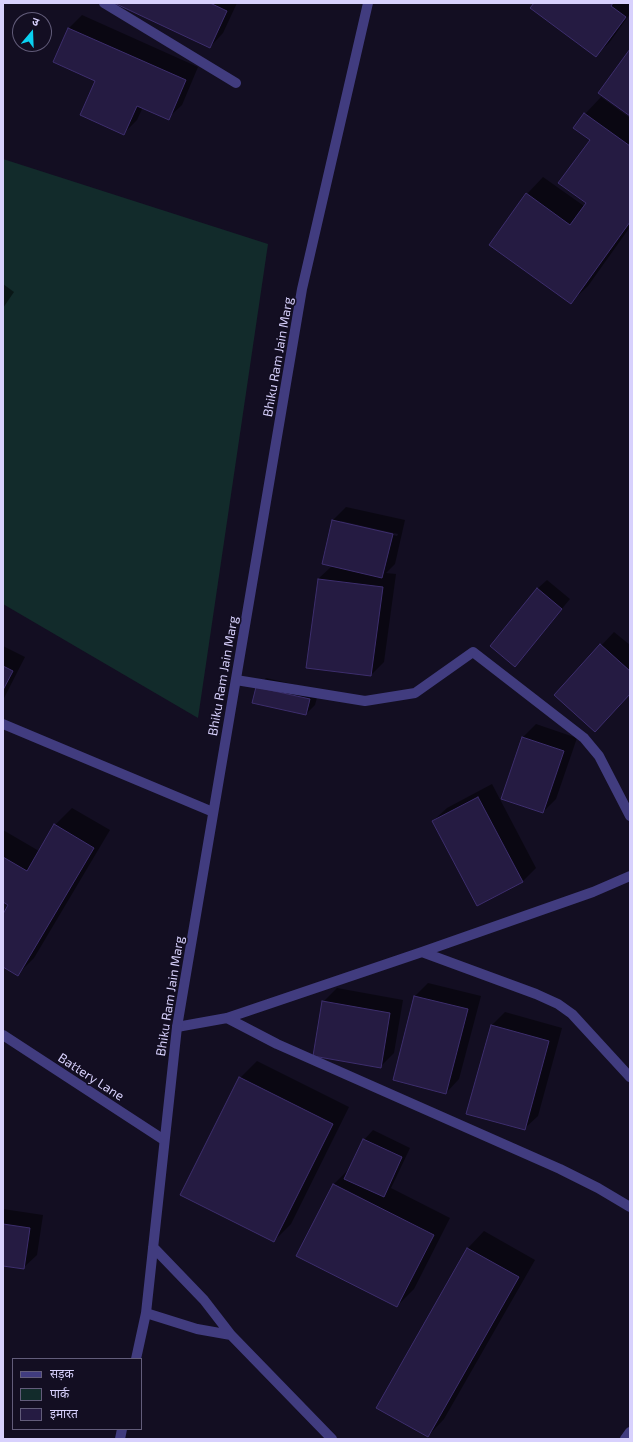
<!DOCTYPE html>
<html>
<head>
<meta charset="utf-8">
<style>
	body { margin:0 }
	#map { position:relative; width:633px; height:1442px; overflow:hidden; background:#130e22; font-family:"Exo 2","Noto Sans Devanagari",sans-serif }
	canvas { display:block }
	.frame { position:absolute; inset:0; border:4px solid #d8d1fd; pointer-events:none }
	.legend { position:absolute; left:12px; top:1358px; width:130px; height:72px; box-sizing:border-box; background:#130e22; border:1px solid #625c7a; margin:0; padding:5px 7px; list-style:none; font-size:12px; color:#d8d1fd }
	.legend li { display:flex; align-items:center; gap:8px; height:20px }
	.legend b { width:20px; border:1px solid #625c7a }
	.north { position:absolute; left:12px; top:12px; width:40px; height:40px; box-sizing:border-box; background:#130e22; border:1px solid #625c7a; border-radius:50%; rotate:19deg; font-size:11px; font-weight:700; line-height:16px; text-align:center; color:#d8d1fd }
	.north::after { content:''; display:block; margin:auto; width:14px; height:18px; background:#0ad0f0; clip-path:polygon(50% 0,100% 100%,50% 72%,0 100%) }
</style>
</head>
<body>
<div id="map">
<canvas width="633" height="1442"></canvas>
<div class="frame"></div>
<ul class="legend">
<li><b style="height:5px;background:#413c7f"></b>सड़क</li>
<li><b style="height:11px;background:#122b2b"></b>पार्क</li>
<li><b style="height:11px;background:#251b42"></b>इमारत</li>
</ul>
<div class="north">उ</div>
</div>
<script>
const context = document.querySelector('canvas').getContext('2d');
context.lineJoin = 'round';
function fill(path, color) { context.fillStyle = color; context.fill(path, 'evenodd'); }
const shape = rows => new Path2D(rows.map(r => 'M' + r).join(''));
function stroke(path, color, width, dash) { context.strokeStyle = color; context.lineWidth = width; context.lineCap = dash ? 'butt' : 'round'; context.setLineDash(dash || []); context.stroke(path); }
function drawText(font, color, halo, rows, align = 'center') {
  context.font = font + ' "Exo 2",sans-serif'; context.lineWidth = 3.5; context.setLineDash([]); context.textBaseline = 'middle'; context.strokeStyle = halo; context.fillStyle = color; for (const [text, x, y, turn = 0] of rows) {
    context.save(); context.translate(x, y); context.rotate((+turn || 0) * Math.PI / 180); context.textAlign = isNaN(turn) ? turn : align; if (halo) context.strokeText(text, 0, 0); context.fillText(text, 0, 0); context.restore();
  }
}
fill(shape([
	[3,159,268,244,198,718,3,604]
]), '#122b2b');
fill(shape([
	[116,3,237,3,223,33,210,47],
	[535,3,630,3,630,14,609,43,595,56],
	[82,15,198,67,182,105,168,118,143,107,137,120,123,134,96,81,54,62,69,28],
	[601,97,630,118,630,227,588,286,571,302,527,194,543,177,584,206,587,203,591,140,585,114],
	[3,284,14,292,3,308],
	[346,507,405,520,395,564,386,573,396,574,384,662,371,675,318,579,332,566,323,564,333,520],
	[341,521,398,534,397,536,341,523],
	[547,580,570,599,515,665,537,589],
	[614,632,630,645,630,694,595,731,555,695],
	[3,646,25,657,3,700],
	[266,678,319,690,315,705,306,714,257,687],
	[536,724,577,738,556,799,543,812,502,798,523,737],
	[492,784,536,868,523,881,478,905,433,821,447,808],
	[72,808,110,830,34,958,18,974,3,966,3,916,10,905,3,901,3,830,39,851,55,825],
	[428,983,481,996,459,1079,446,1093,394,1079,415,996],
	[337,988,403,1000,394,1053,380,1067,323,1002],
	[505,1012,562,1028,538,1116,524,1129,467,1113,492,1025],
	[257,1061,349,1107,291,1224,274,1241,240,1078],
	[373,1130,410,1148,391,1188,450,1218,414,1289,397,1306,298,1256,334,1184,351,1167,364,1140],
	[3,1209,43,1215,37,1255,23,1268,3,1265],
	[484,1231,535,1260,444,1419,428,1436,377,1407,468,1248]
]), '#0007');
const building = shape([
	[114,3,210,3,227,11,210,48,114,3],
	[534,3,613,3,611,6,626,17,596,57,530,8,534,3],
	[68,28,186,80,169,120,137,106,124,135,80,115,95,81,53,62,68,28],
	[630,49,630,116,598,93,630,49],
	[584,113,630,146,630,222,571,304,489,245,526,193,570,225,586,203,558,183,590,140,573,128,584,113],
	[332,520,393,534,382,578,322,564,332,520],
	[318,579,383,587,371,676,306,668,318,579],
	[537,588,562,609,515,667,490,646,537,588],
	[600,644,630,671,630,694,595,732,554,695,600,644],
	[3,666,13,671,3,690,3,666],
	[256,687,310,699,306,715,252,703,256,687],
	[522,737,564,751,543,813,501,799,522,737],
	[478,797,523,882,477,906,432,821,478,797],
	[54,824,94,848,18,976,3,967,3,914,8,905,3,902,3,857,27,871,54,824],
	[414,996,468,1009,446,1094,393,1080,414,996],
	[322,1001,390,1013,381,1068,313,1056,322,1001],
	[491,1025,549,1041,525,1130,466,1114,491,1025],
	[239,1077,333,1124,274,1242,180,1195,239,1077],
	[363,1139,402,1157,384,1197,344,1179,363,1139],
	[333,1184,434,1235,397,1307,296,1256,333,1184],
	[3,1224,30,1228,24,1269,3,1266,3,1224],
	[467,1248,519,1277,428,1437,376,1408,467,1248]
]);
fill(building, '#251b42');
stroke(building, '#3d2e6d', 1);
stroke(shape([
	[3,724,213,812]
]), '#413c7f', 10);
stroke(shape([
	[104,3,236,83],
	[236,680,365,701,415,693,473,652,584,738,599,756,630,816],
	[422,952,536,994,558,1004,572,1014,630,1077],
	[227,1018,277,1044,560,1169,598,1188,630,1207],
	[177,1027,227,1018,422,952,593,892,630,876],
	[3,1035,164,1140],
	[625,1439,630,1432]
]), '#413c7f', 10);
stroke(shape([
	[153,1247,204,1300,231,1335,332,1439],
	[146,1313,197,1329,231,1335],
	[136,1359,146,1313,177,1027,302,289,368,3],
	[120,1439,122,1429]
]), '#413c7f', 10);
drawText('13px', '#d8d1fd', '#130e22', [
	["Bhiku Ram Jain Marg",278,357,-80],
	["Bhiku Ram Jain Marg",223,676,-80],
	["Bhiku Ram Jain Marg",170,996,-81],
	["Battery Lane",91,1077,33]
]);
</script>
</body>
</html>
